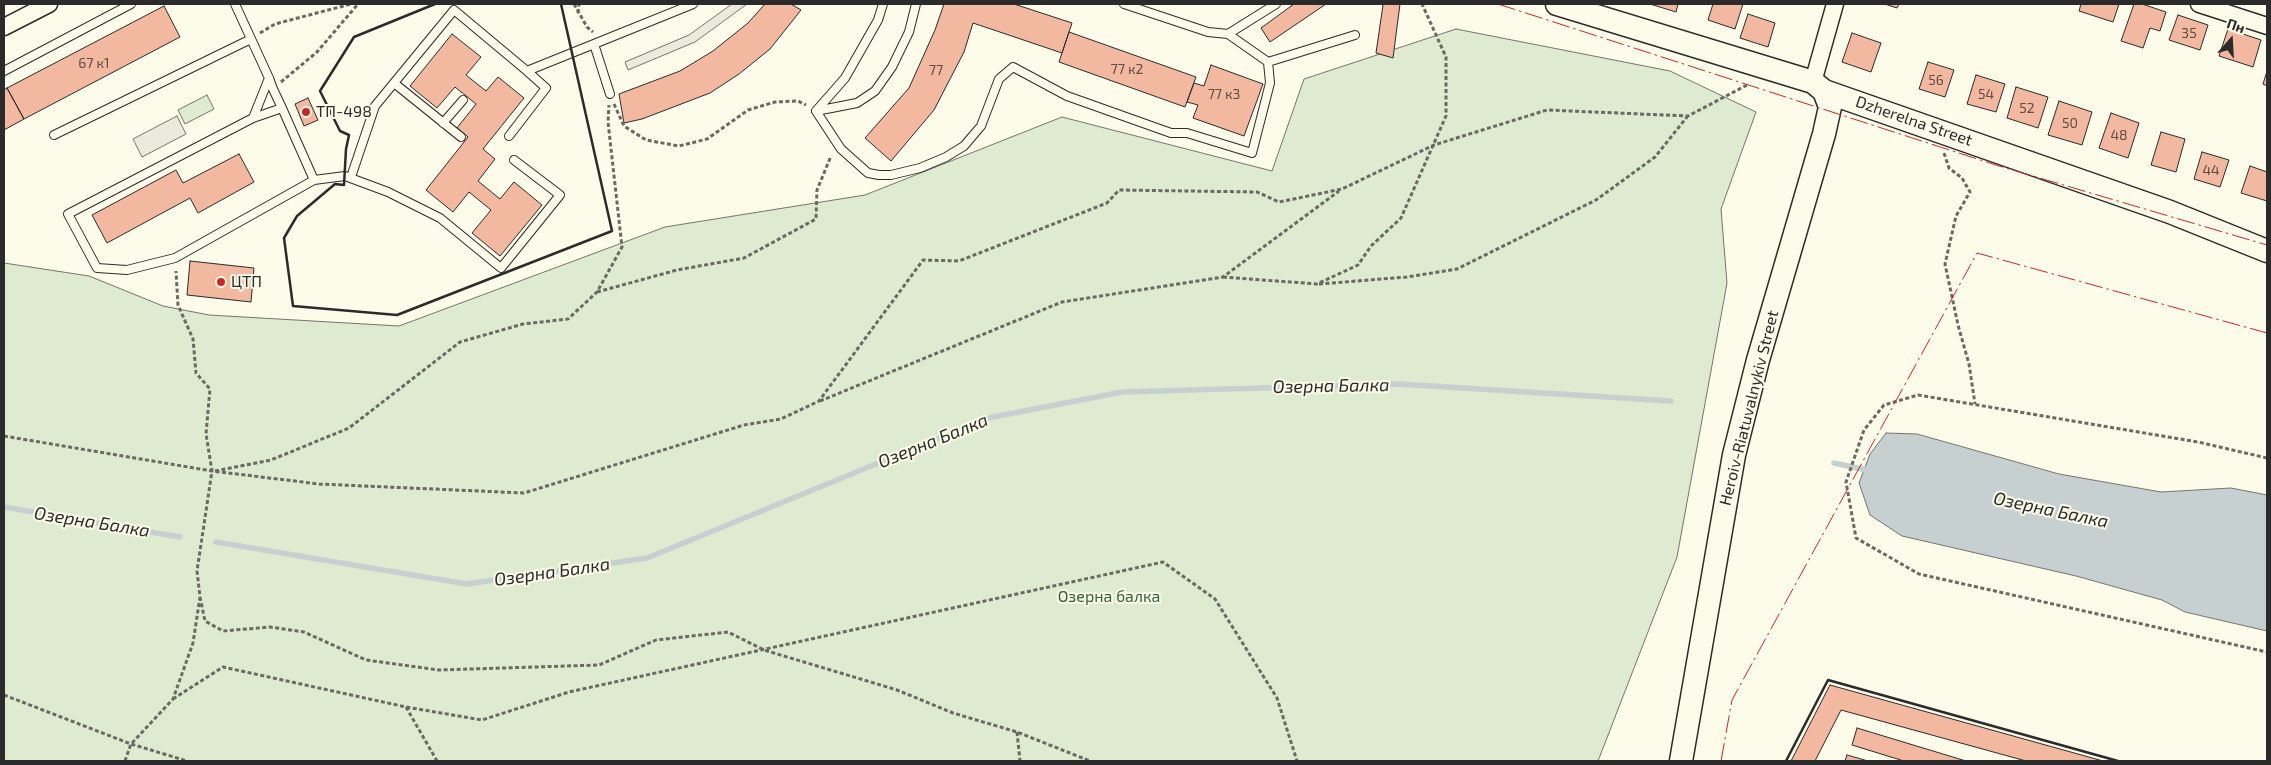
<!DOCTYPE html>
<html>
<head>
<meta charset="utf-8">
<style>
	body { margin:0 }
	#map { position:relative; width:2271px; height:765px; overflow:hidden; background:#fdfbea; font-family:"Exo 2",sans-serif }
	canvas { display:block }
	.frame { position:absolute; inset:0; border:5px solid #2b2b2b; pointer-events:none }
	.north { position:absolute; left:2206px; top:15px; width:50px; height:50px; -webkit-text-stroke:4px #fdfbea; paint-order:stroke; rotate:19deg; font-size:14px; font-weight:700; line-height:20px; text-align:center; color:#2b2b2b }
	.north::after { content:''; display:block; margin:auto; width:18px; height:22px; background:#2b2b2b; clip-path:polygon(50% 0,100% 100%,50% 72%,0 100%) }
</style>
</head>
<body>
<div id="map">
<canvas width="2271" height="765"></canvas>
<div class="frame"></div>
<div class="north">Пн</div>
</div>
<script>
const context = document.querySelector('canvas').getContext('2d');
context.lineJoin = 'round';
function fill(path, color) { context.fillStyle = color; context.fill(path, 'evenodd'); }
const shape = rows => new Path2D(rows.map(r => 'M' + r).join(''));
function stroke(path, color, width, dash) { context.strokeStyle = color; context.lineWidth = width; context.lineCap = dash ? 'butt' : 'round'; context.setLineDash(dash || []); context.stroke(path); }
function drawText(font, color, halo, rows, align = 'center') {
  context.font = font + ' "Exo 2",sans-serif'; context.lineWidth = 4; context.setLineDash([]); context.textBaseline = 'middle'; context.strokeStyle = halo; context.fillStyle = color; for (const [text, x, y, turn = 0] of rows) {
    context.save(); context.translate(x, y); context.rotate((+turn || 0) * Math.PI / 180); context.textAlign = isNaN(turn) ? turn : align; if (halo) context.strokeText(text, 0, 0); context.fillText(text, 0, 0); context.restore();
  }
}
const green = shape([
	[1456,29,1670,71,1756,112,1721,209,1727,283,1677,557,1598,761,4,761,4,263,89,276,163,306,209,315,399,326,665,227,865,195,1062,117,1272,171,1304,79,1456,29],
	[207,95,214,109,185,124,178,110,207,95]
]);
fill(green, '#deebd1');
stroke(green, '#74746e', 1);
const parking = shape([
	[732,4,747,4,695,42,628,70,625,62,689,35,732,4],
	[177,116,186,134,142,157,133,139,177,116]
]);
fill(parking, '#eceadb');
stroke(parking, '#74746e', 1);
const water = shape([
	[1886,433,1917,434,2059,474,2161,492,2231,488,2267,495,2267,631,2185,612,2162,600,2076,576,1902,536,1870,515,1859,483,1870,454,1886,433]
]);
fill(water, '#c7d0d0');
stroke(water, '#74746e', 1);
stroke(shape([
	[1834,463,1871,471],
	[4,507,180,537],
	[216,542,467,584,647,558,988,418,1122,392,1399,384,1671,401]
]), '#c7d0d0', 5.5);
const building = shape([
	[765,4,791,4,801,10,770,49,739,74,710,93,642,119,624,123,619,94,680,71,713,51,748,23,765,4],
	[944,4,1014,4,1072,23,1062,53,973,23,964,52,934,110,891,161,865,138,909,88,935,30,944,4],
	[1294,4,1326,4,1270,42,1261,28,1294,4],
	[1380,4,1400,4,1393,58,1376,53,1383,5,1380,4],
	[1650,4,1678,4,1676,12,1650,4],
	[1713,4,1743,4,1735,29,1708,20,1713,4],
	[1885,4,1899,4,1897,8,1885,4],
	[2081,4,2119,4,2113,22,2079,11,2081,4],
	[2134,4,2142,4,2166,12,2160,31,2150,28,2143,48,2121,41,2134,4],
	[164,6,180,37,24,119,7,88,164,6],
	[1748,14,1775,23,1768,47,1740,38,1748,14],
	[2178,15,2208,25,2200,50,2169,40,2178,15],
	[2228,29,2261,40,2253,67,2219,56,2228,29],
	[1069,32,1196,77,1185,107,1059,62,1069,32],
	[1852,33,1881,43,1871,72,1842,62,1852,33],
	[452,34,481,57,466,75,486,91,498,77,524,98,483,149,495,159,478,181,500,199,514,182,542,205,500,256,472,233,491,210,469,192,453,212,426,190,468,137,457,128,476,104,455,87,437,108,410,86,452,34],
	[1928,62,1954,70,1945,97,1919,89,1928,62],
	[1211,65,1263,84,1244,136,1193,118,1198,105,1187,102,1194,83,1204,86,1211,65],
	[2267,71,2267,86,2263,84,2267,71],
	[1976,75,2005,84,1996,112,1967,104,1976,75],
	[2016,87,2048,97,2038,128,2007,118,2016,87],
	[7,88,24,119,4,130,4,90,7,88],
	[308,98,318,120,304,126,295,104,308,98],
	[2059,101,2092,112,2082,145,2048,135,2059,101],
	[2111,113,2139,123,2128,158,2099,148,2111,113],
	[2161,132,2185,139,2176,172,2151,165,2161,132],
	[2202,152,2229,160,2220,187,2194,179,2202,152],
	[239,154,254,182,198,213,190,198,107,243,92,215,176,170,183,183,239,154],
	[2250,166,2267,172,2267,201,2241,193,2250,166],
	[190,261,254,268,251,302,187,295,190,261],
	[1830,685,2103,761,2026,761,1841,710,1815,761,1791,761,1830,685],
	[1857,728,1966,761,1904,761,1852,745,1857,728],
	[1847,755,1868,761,1845,761,1847,755]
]);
fill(building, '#f2b8a0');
stroke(building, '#2b2b2b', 1);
const lane = shape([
	[235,4,269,78,273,89,282,108,314,180,175,258,127,270,97,268,68,214,253,118,282,108],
	[883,4,878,20,845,78,816,111,841,149,868,173,879,175,891,175,920,168,946,157,964,146,981,126,999,79,1013,67,1067,96,1171,133,1187,133,1252,153,1270,83,1268,62,1228,34],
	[1124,4,1208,32,1228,34,1276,4],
	[1268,62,1355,35],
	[4,71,131,4],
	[394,83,461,137],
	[610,94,594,44,693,4],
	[816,111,857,103,875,91,892,67,909,32,916,4],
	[253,118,269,78],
	[443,123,463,100],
	[54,135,251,39],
	[509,136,546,88,527,71],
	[351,177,375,106,454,10,527,71,594,44],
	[314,180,345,176,388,192,440,218,501,268,560,195,514,160]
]);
const street = shape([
	[2199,4,2267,26],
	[4,27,49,4],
	[1813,82,1835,4]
]);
const secondary = shape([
	[1557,4,1813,82,1824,91,2170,212,2267,251],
	[1681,761,1734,455,1758,360,1824,134,1830,107,1824,91]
]);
stroke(lane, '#2b2b2b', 10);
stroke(street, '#2b2b2b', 19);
stroke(secondary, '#2b2b2b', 25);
stroke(shape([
	[574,4,587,27,593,32],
	[578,13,579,4],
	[260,33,275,24,351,4],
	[281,82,317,52,358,4],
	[614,104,624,126,646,140,679,146,707,139,748,110,775,102,798,101,806,105],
	[1944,153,1949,168,1962,178,1970,192,1956,216,1945,264,1958,325,1969,364,1975,404],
	[1223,277,1317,284,1358,265,1371,246,1401,218,1446,116,1446,57,1422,4],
	[1319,284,1407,277,1457,269,1596,200,1655,157,1687,117],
	[597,292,677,270,744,258,816,219,817,190,831,156],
	[820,401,1062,302,1223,277,1339,191],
	[4,436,212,471,319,484,524,493,744,425,781,419,819,401,923,260,959,261,1107,203,1119,190,1257,192,1279,202,1342,189,1434,145,1547,110,1688,116,1749,84],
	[2267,458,2198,442,1918,395,1884,405,1864,430,1846,482,1856,538,1919,574,2267,652],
	[215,471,271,460,349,428,460,342,523,324,568,319,597,292,622,247,608,122,609,105],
	[200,597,205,621,223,631,270,627,304,632,366,660,439,670,599,665,656,640,728,632,764,650,897,690,953,713,1017,732,1090,761],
	[4,695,131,744,187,761],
	[173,699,223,667,406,707,482,720,569,692,1163,562,1215,599,1277,698,1297,761],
	[406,707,437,761],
	[1017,732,1020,761],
	[125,761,131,744,173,699,193,643,200,597,197,571,212,471,206,434,210,389,196,373,193,339,178,305,176,271]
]), '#6a6964', 3, [4, 2.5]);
stroke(lane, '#fdfbea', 8);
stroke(street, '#fdfbea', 16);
stroke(secondary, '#fdfbea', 22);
stroke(shape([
	[435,4,354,37,320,91,340,131,349,135,346,149,344,185,335,184,297,216,284,238,293,306,397,315,612,231,561,4],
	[1786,761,1828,680,2118,761]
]), '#2b2b2b', 2.5);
stroke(shape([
	[1498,4,1999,166,2267,245],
	[1721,761,1732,700,1977,253,2267,333]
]), '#c62828', 1, [18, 4, 2.5, 4]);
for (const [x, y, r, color] of [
	[306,112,5,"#c62828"],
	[221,282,5,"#c62828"]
]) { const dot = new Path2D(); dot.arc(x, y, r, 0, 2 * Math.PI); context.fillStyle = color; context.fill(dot); stroke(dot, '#fdfbea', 2); }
drawText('14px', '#5d4e48', null, [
	["35",2189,33],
	["67 к1",94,63],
	["77 к2",1127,69],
	["77",936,70],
	["56",1936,80],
	["77 к3",1224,94],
	["54",1986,94],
	["52",2027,108],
	["50",2070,123],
	["48",2119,135],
	["44",2211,170]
]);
drawText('16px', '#2b2b2b', '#fdfbea', [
	["ТП-498",316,112],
	["ЦТП",231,282]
], 'left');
drawText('16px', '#2b2b2b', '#fdfbea', [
	["Dzherelna Street",1914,121,19],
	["Heroiv-Riatuvalnykiv Street",1749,408,-76]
]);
drawText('16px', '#34623c', '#fdfbea', [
	["Озерна балка",1109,597]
]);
drawText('italic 18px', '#2b2b2b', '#fdfbea', [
	["Озерна Балка",1331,386,-1],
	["Озерна Балка",933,441,-22],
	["Озерна Балка",2051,510,12],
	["Озерна Балка",92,522,9],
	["Озерна Балка",552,572,-8]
]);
</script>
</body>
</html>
